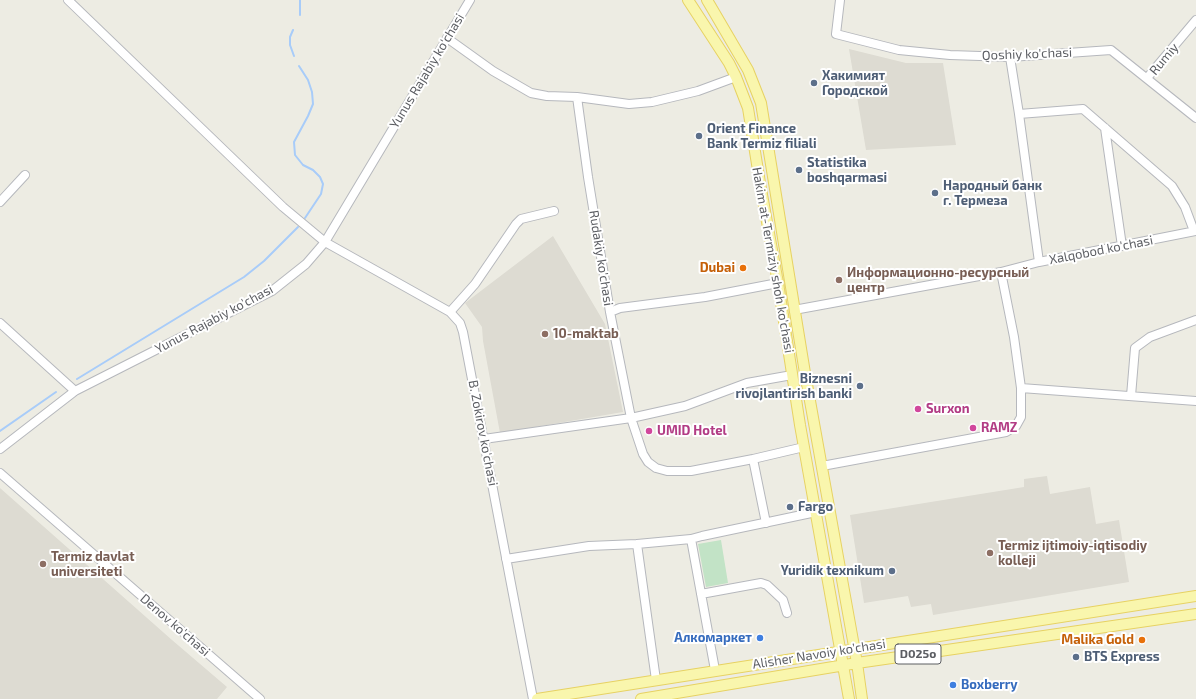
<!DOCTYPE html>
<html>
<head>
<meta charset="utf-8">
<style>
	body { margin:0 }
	canvas { display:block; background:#edece3 }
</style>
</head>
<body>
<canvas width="1196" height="699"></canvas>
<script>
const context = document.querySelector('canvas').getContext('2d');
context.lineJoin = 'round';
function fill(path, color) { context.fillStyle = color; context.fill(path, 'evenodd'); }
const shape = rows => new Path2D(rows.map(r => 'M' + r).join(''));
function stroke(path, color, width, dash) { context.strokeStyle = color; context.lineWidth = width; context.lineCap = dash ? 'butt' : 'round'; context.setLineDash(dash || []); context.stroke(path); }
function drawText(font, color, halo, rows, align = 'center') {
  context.font = font + ' "Exo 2",sans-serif'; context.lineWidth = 4; context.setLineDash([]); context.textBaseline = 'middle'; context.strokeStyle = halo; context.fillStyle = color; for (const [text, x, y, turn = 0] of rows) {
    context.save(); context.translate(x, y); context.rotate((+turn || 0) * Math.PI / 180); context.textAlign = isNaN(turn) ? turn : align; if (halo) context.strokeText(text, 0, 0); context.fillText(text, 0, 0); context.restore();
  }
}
fill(shape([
	[849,49,906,63,943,63,956,145,866,150],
	[553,236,605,324,623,412,500,433,483,341,482,327,465,303],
	[1047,476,1050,494,1090,487,1096,524,1119,520,1129,582,933,615,931,604,911,607,908,596,864,603,850,515,1024,487,1024,479],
	[0,488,172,640,227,687,217,699,0,699]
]), '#dddbd2');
fill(shape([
	[721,540,728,583,706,587,698,544]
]), '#c2e3c6');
stroke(shape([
	[300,15,300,0],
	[293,30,290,37,290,45,294,56],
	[299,66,308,80,312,92,313,104,308,116,294,142,295,155,303,165,313,170,320,177,323,184,321,194,305,218],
	[77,379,244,277,264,261,298,227],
	[0,431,56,392]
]), '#a8ccf9', 2);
const minor = shape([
	[68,0,283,207,325,242,450,312,460,323,463,332,533,699],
	[840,0,836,34,899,50,950,55,1010,57,1111,50,1196,118],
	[447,38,493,71,531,93,547,96,577,97,629,104,652,102,698,91,736,77],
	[1010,57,1019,114,1039,262],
	[1147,78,1196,20],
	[577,97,588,177,610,312,631,418,643,454,648,462,656,468,667,471,691,471,753,459],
	[1019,114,1083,109,1172,186,1185,207,1194,231],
	[1105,128,1122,246],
	[0,202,25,175],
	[794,310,1001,272,1039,262,1196,231],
	[450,312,475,284,516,224,521,219,554,211],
	[610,312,620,308,705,297,778,283],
	[0,323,75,391],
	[1021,388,1196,401],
	[1131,396,1135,348,1150,337,1196,320],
	[484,439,631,418,685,406,747,383,792,375],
	[0,449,75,391,272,291,306,264,325,242,470,0],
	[822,466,1006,432,1016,426,1021,417,1021,388,1014,337,1001,272],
	[0,473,260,699],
	[766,523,753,459,804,447],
	[637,544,656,680],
	[506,559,589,546,637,544,691,539],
	[701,594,761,583,767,585,783,600,787,613],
	[715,670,691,539,702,536,816,512]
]);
const major = shape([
	[688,0,729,63,736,77,748,108,761,189,778,283,800,425,849,699],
	[707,0,748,70,761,103,805,373,857,663,862,699],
	[537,699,1196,596],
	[641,699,857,663,1196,614]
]);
stroke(minor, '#b6b8bd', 10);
stroke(major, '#e7d263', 12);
stroke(minor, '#fff', 8);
stroke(major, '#f9f6ad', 10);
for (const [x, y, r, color] of [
	[814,83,4,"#5c6f8a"],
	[699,136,4,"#5c6f8a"],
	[799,170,4,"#5c6f8a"],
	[935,193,4,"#5c6f8a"],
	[743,268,4,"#e8710a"],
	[839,280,4,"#8d6e63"],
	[545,334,4,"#8d6e63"],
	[860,386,4,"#5c6f8a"],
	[918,409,4,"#d1479c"],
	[973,428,4,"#d1479c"],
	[649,431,4,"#d1479c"],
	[790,507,4,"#5c6f8a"],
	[990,553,4,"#8d6e63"],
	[43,564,4,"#8d6e63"],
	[892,571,4,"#5c6f8a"],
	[760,638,4,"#3f7fe0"],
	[1142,640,4,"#e8710a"],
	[1076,657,4,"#5c6f8a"],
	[953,685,4,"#3f7fe0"]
]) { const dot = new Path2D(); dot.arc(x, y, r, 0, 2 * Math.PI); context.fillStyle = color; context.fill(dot); stroke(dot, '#fff', 1.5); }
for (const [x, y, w] of [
	[918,654,46]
]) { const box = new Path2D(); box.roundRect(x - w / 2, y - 10, w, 20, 3); context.fillStyle = '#fff'; context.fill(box); stroke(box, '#5c5e63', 1); }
drawText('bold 12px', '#5c5e63', null, [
	["D025o",918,654]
]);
drawText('13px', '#5c5e63', '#fff', [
	["Qoshiy ko'chasi",1027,54,-2],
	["Rumiy",1164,59,-50],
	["Yunus Rajabiy ko'chasi",427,71,-59],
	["Xalqobod ko'chasi",1101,250,-11],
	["Rudakiy ko'chasi",601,258,81],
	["Hakim at-Termiziy shoh ko'chasi",773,260,80],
	["Yunus Rajabiy ko'chasi",214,319,-28],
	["B. Zokirov ko'chasi",483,433,79],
	["Denov ko'chasi",175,625,41],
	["Alisher Navoiy ko’chasi",819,654,-9]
]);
drawText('bold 13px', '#4e5e75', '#fff', [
	["Хакимият",822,76],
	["Городской",822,91],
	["Orient Finance",707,129],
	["Bank Termiz filiali",707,144],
	["Statistika",807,163],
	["boshqarmasi",807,178],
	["Народный банк",943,186],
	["г. Термеза",943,201],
	["Biznesni",852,379,"right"],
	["rivojlantirish banki",852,394,"right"],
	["Fargo",798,507],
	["Yuridik texnikum",884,571,"right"],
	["BTS Express",1084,657]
], 'left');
drawText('bold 13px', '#c56008', '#fff', [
	["Dubai",735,268],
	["Malika Gold",1134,640]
], 'right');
drawText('bold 13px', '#785e54', '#fff', [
	["Информационно-ресурсный",847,273],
	["центр",847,288],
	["10-maktab",553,334],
	["Termiz ijtimoiy-iqtisodiy",998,546],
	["kolleji",998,561],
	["Termiz davlat",51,557],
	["universiteti",51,572]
], 'left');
drawText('bold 13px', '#b23c85', '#fff', [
	["Surxon",926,409],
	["RAMZ",981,428],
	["UMID Hotel",657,431]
], 'left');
drawText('bold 13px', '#366cbe', '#fff', [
	["Алкомаркет",752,638],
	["Boxberry",961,685,"left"]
], 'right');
</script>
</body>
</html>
